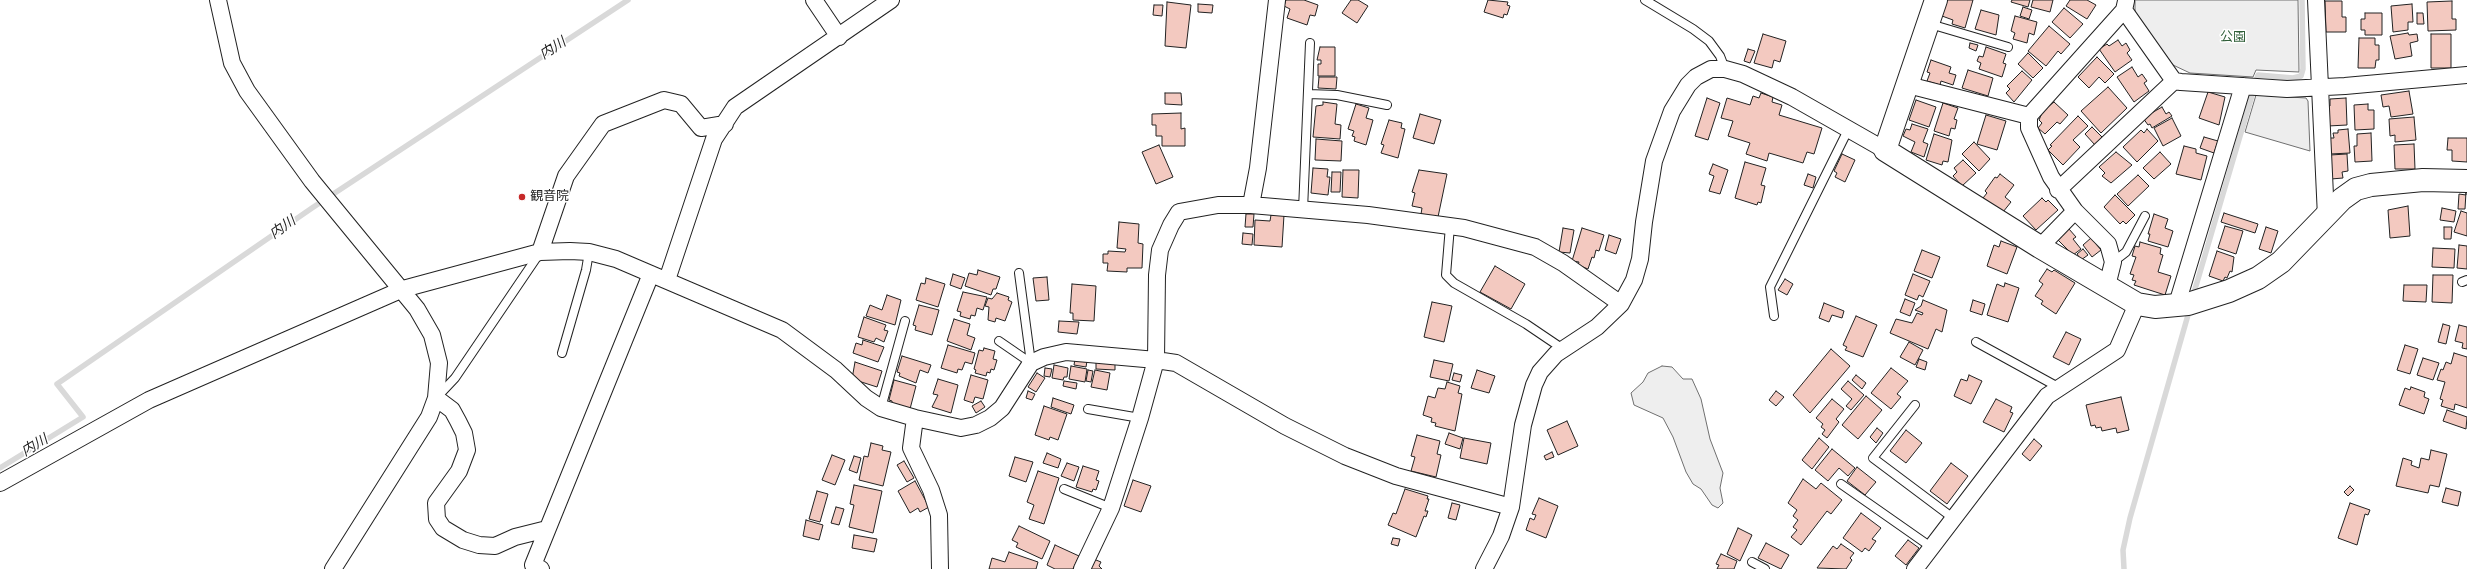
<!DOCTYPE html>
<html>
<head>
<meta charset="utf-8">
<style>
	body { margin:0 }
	canvas { display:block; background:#fff }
</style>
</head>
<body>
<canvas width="2467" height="569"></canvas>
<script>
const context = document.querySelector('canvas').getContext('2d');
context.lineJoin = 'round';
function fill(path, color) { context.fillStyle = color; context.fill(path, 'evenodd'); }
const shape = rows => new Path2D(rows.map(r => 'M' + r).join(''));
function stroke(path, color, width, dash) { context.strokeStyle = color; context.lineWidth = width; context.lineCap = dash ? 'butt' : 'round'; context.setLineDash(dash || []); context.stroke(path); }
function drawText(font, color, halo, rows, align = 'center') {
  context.font = font + ' "Sofia Sans Condensed","Noto Sans JP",sans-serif'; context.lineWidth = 3; context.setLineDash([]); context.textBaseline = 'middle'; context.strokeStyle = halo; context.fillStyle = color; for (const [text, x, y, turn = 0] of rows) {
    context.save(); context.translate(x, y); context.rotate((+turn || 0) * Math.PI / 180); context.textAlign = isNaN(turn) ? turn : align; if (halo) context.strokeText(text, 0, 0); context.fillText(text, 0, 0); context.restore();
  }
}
const green = shape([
	[2135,0,2298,0,2299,72,2256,70,2253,77,2190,73,2173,65,2135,13,2135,0],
	[1662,366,1672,367,1683,379,1692,379,1701,399,1710,439,1723,473,1720,488,1723,503,1718,508,1712,505,1701,489,1693,484,1686,472,1673,437,1663,418,1634,405,1631,393,1643,382,1648,373,1662,366]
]);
fill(green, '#eee');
stroke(green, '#6f6f6f', 1);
const parking = shape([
	[2256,95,2306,98,2308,101,2310,151,2245,132,2256,95]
]);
fill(parking, '#ededed');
stroke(parking, '#6f6f6f', 1);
stroke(shape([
	[2193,296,2258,75,2293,78,2301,76,2303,69,2302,0],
	[0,468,83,417,57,384,312,208,628,0],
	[2124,569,2123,550,2130,518,2190,308]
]), '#d9d9d9', 5.5);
const building = shape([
	[1286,0,1304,0,1318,5,1315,16,1310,15,1307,25,1287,18,1290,9,1284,6,1286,0],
	[1351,0,1358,0,1368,6,1357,23,1342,13,1351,0],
	[1488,0,1508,2,1507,5,1510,6,1507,15,1504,14,1503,18,1484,12,1488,0],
	[1946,0,1973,0,1965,28,1952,24,1953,20,1942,16,1946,0],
	[2012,0,2030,0,2028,7,2011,2,2012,0],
	[2033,0,2053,0,2050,12,2031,7,2033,0],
	[2070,0,2087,0,2096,5,2087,19,2066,6,2070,0],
	[2325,1,2342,1,2342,17,2346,17,2346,32,2326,32,2325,1],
	[2452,1,2452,19,2456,19,2456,30,2428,31,2427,2,2452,1],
	[1167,2,1191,5,1186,48,1165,46,1167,2],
	[1198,4,1213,5,1212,13,1198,12,1198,4],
	[2412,4,2413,22,2408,22,2408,30,2393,32,2391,6,2412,4],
	[1154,5,1163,5,1162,16,1153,15,1154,5],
	[2023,7,2032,10,2029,19,2020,16,2023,7],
	[2064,8,2083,24,2070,38,2052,22,2064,8],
	[1981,10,1999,15,1996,35,1975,29,1981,10],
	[2365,13,2382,13,2382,35,2365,35,2365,30,2361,30,2361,19,2365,19,2365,13],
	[2417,13,2423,13,2424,24,2417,24,2417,13],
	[2015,16,2037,22,2034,35,2029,33,2027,43,2013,39,2015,33,2011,31,2015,16],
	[2049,26,2070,44,2061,54,2058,51,2046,66,2028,51,2049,26],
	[2408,33,2409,35,2417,34,2418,41,2410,43,2412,56,2395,59,2390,36,2408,33],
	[1763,34,1786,41,1780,62,1774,60,1772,68,1754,63,1763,34],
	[2431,34,2451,34,2451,68,2431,68,2431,34],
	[2359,38,2375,38,2375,45,2379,45,2379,60,2376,60,2375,68,2358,68,2359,38],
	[2118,40,2122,46,2126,43,2130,50,2127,53,2132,60,2115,72,2099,49,2107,44,2109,46,2118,40],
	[1970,43,1978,45,1976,51,1969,48,1970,43],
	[1320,47,1335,47,1335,76,1318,76,1318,64,1321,64,1321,60,1317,60,1320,47],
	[1986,47,2006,54,2003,63,2006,64,2002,77,1979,69,1981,63,1977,61,1979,56,1983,57,1986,47],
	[1748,49,1755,51,1750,63,1744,61,1748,49],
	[2028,53,2043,68,2033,78,2018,64,2028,53],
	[2097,57,2114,74,2105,83,2099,77,2089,88,2078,77,2097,57],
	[1931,60,1951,67,1949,73,1956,75,1953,85,1941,81,1940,85,1927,81,1930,73,1927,72,1931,60],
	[2132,67,2138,77,2142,74,2147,81,2144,83,2149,91,2134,102,2117,77,2132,67],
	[1968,70,1993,78,1988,96,1962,88,1968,70],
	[2022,71,2032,80,2014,102,2006,93,2010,89,2007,86,2022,71],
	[1319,77,1337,77,1336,89,1318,88,1319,77],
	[2108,87,2127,108,2101,133,2081,111,2108,87],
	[2409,91,2413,114,2391,117,2389,106,2383,107,2381,95,2409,91],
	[2208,92,2225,97,2219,125,2199,118,2208,92],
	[1165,93,1181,93,1182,105,1165,104,1165,93],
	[1761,93,1773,97,1772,102,1782,105,1779,115,1822,128,1814,154,1807,152,1803,163,1769,153,1767,161,1746,154,1750,143,1728,136,1733,121,1721,118,1727,98,1750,105,1753,96,1759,98,1761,93],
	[1707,98,1720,103,1708,140,1695,136,1707,98],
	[2346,98,2347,125,2328,126,2326,106,2330,106,2330,99,2346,98],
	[1916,100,1936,107,1929,127,1909,120,1916,100],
	[1323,102,1337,104,1335,124,1341,125,1340,139,1313,137,1316,106,1323,105,1323,102],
	[2054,102,2068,115,2060,124,2057,122,2045,134,2038,128,2042,123,2039,120,2042,113,2040,111,2047,104,2049,106,2054,102],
	[1943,103,1958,108,1954,119,1957,120,1955,129,1951,128,1949,136,1934,131,1943,103],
	[1356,104,1369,108,1366,118,1373,120,1366,145,1354,141,1355,137,1352,136,1354,131,1348,129,1356,104],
	[2368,104,2368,110,2374,110,2374,129,2355,130,2354,105,2368,104],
	[2162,107,2166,114,2169,112,2172,116,2152,128,2150,124,2148,125,2143,118,2162,107],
	[1181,113,1181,129,1185,128,1185,146,1162,146,1162,136,1156,136,1156,125,1152,125,1152,114,1181,113],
	[1420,114,1441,120,1434,144,1413,138,1420,114],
	[1986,115,2006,121,1997,150,1977,144,1986,115],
	[2078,116,2088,126,2073,140,2080,147,2063,165,2048,150,2052,146,2050,145,2078,116],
	[2414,117,2416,140,2395,142,2395,135,2390,136,2389,119,2414,117],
	[2172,118,2181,136,2163,146,2154,128,2172,118],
	[1389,120,1402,123,1401,128,1405,129,1398,158,1381,153,1384,145,1381,144,1389,120],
	[1912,124,1928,129,1923,142,1928,144,1924,157,1911,152,1915,142,1903,136,1906,129,1910,130,1912,124],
	[2092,127,2102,137,2095,145,2085,134,2092,127],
	[2147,129,2158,141,2137,162,2123,147,2141,130,2144,133,2147,129],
	[2348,129,2350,153,2330,154,2329,138,2334,138,2333,133,2338,133,2338,130,2348,129],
	[2371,133,2372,161,2355,162,2354,146,2357,146,2357,134,2371,133],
	[1934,134,1952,140,1948,162,1943,161,1942,165,1926,160,1934,134],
	[2204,137,2218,141,2214,153,2200,148,2204,137],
	[2448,138,2467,138,2467,162,2452,161,2452,150,2447,150,2448,138],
	[1316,139,1342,141,1341,161,1315,160,1316,139],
	[1974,142,1990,159,1979,171,1962,154,1974,142],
	[2414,144,2415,169,2395,169,2394,145,2414,144],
	[1159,145,1173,177,1156,184,1142,152,1159,145],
	[2184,146,2196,149,2196,153,2207,156,2201,180,2176,174,2184,146],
	[2116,152,2132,165,2111,183,2102,176,2105,173,2099,167,2116,152],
	[2160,152,2171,164,2154,179,2143,168,2160,152],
	[1842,154,1855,160,1845,182,1835,177,1837,173,1834,171,1842,154],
	[2347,154,2348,171,2342,172,2343,178,2331,179,2330,155,2347,154],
	[1963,160,1976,173,1962,186,1953,176,1957,172,1954,168,1963,160],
	[1745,162,1766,168,1761,185,1765,186,1761,203,1758,202,1757,205,1735,198,1745,162],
	[1713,164,1728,170,1720,194,1709,191,1714,176,1709,174,1713,164],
	[1313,168,1328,169,1327,177,1330,177,1328,195,1311,193,1313,168],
	[1343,170,1359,170,1358,198,1342,197,1343,170],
	[1419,170,1447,174,1438,217,1421,214,1422,208,1412,206,1415,193,1412,192,1419,170],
	[1332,172,1341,172,1340,192,1331,192,1332,172],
	[1808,174,1816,177,1813,188,1804,185,1808,174],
	[2000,174,2014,185,2005,197,2011,202,2003,212,1983,198,1987,193,1985,191,1995,177,1997,178,2000,174],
	[2138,175,2149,186,2128,206,2117,194,2138,175],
	[2466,192,2465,209,2458,209,2459,194,2466,195,2466,192],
	[2115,195,2135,215,2126,224,2123,221,2120,224,2104,207,2115,195],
	[2042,198,2046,202,2048,200,2058,210,2036,230,2023,216,2042,198],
	[2408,206,2410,236,2390,238,2388,210,2408,206],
	[2442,208,2456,211,2454,222,2440,220,2442,208],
	[2461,211,2467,213,2467,236,2454,232,2461,211],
	[2224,213,2258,224,2255,233,2221,222,2224,213],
	[1246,214,1254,214,1253,227,1245,227,1246,214],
	[2154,214,2168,219,2165,228,2173,231,2168,247,2148,241,2150,234,2148,234,2154,214],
	[1271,215,1284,215,1282,247,1254,245,1255,220,1270,221,1271,215],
	[1119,222,1139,224,1138,243,1143,244,1142,268,1127,268,1127,272,1107,271,1108,263,1103,263,1103,254,1108,254,1108,251,1125,252,1126,249,1117,248,1119,222],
	[2225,226,2243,231,2236,254,2218,248,2225,226],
	[2266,227,2278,231,2271,253,2259,249,2266,227],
	[2444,227,2452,227,2451,239,2444,239,2444,227],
	[1563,228,1574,230,1570,253,1559,252,1563,228],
	[1582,228,1604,235,1599,251,1596,250,1594,258,1592,257,1588,269,1578,265,1579,262,1572,261,1582,228],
	[2069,229,2076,237,2073,239,2081,249,2073,255,2057,239,2069,229],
	[1243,233,1253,234,1252,245,1242,244,1243,233],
	[1609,235,1621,239,1616,254,1605,250,1609,235],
	[2091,238,2101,250,2092,257,2083,245,2091,238],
	[2001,241,2017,247,2007,274,1987,266,1994,245,1999,247,2001,241],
	[2140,242,2161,248,2160,254,2163,255,2158,272,2171,276,2165,295,2134,285,2136,281,2132,280,2134,275,2130,274,2136,257,2132,256,2135,246,2139,247,2140,242],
	[2459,245,2467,246,2467,269,2457,268,2459,245],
	[2433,248,2455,249,2454,268,2432,267,2433,248],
	[2083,249,2088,255,2081,260,2077,254,2083,249],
	[1922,250,1940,257,1932,278,1914,271,1922,250],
	[2217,251,2234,257,2232,272,2230,271,2227,278,2225,277,2223,281,2209,276,2217,251],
	[1495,266,1525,284,1511,309,1480,292,1495,266],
	[2047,269,2052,272,2054,270,2075,283,2056,314,2041,304,2043,301,2035,296,2043,284,2039,281,2047,269],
	[978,270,1000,277,996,289,993,289,991,295,965,286,969,273,977,275,978,270],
	[953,274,965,278,961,289,950,285,953,274],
	[1913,274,1930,281,1923,297,1919,295,1917,300,1905,295,1913,274],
	[2433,275,2453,275,2452,303,2432,302,2433,275],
	[1047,277,1049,300,1036,301,1033,278,1047,277],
	[926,278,945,284,938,307,916,300,921,283,925,284,926,278],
	[1785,279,1793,284,1787,295,1778,290,1785,279],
	[2005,283,2019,288,2008,322,1987,315,1997,284,2004,287,2005,283],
	[1072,284,1096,286,1094,321,1073,320,1073,313,1070,313,1072,284],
	[2404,285,2427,285,2426,302,2403,301,2404,285],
	[963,292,987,297,983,310,977,308,975,316,971,315,970,319,960,316,961,312,957,311,963,292],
	[997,293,1009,297,1008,300,1012,302,1005,321,996,318,995,322,988,320,989,307,985,306,988,298,992,299,997,293],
	[887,295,901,300,895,325,866,316,870,305,882,310,887,295],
	[1905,299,1915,303,1910,316,1900,312,1905,299],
	[1923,300,1947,310,1942,332,1936,329,1928,349,1890,333,1896,319,1912,323,1917,313,1922,315,1923,313,1915,310,1921,306,1923,300],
	[1973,300,1985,304,1982,315,1970,311,1973,300],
	[1432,302,1452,306,1444,342,1424,337,1432,302],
	[1824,303,1844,311,1842,318,1832,315,1829,322,1819,318,1824,303],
	[919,305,939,310,932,335,915,330,916,326,913,325,919,305],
	[1856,316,1877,325,1863,357,1845,350,1847,347,1843,345,1856,316],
	[864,317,886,325,884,330,888,331,884,342,876,338,874,342,858,337,864,317],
	[954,319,970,324,967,335,975,338,971,350,947,341,954,319],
	[1059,321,1079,322,1077,334,1058,332,1059,321],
	[2443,324,2450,326,2446,344,2438,342,2443,324],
	[2459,325,2467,327,2467,349,2462,348,2463,343,2455,341,2459,325],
	[2066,332,2081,339,2069,365,2053,357,2066,332],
	[863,340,884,347,878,362,853,353,856,343,862,345,863,340],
	[1909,342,1923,350,1915,365,1900,357,1909,342],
	[948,345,975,353,972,364,965,362,962,370,958,369,957,373,941,368,948,345],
	[2405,345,2418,349,2410,374,2397,370,2405,345],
	[984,348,995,351,993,359,997,360,994,370,991,369,990,373,987,372,986,376,975,373,976,370,974,369,979,350,983,351,984,348],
	[1831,349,1850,366,1810,413,1793,395,1831,349],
	[2454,353,2467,357,2467,408,2455,404,2454,410,2441,406,2443,400,2440,399,2445,382,2437,380,2441,369,2443,370,2446,362,2451,364,2454,353],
	[902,356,931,365,928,373,920,370,916,383,899,376,900,373,897,372,902,356],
	[2423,358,2439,363,2433,380,2417,375,2423,358],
	[1075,359,1087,361,1086,367,1074,365,1075,359],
	[1919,359,1927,362,1925,370,1916,367,1919,359],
	[1434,360,1453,364,1449,381,1430,377,1434,360],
	[855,362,882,371,877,387,852,379,855,362],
	[1096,362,1115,363,1115,370,1096,369,1096,362],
	[1054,365,1068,368,1067,377,1064,377,1063,380,1052,378,1054,365],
	[1071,366,1087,369,1085,382,1069,379,1071,366],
	[1045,368,1052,369,1050,377,1044,376,1045,368],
	[1891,368,1908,381,1897,394,1901,397,1891,409,1871,393,1891,368],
	[1088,370,1093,371,1091,382,1086,381,1088,370],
	[1095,370,1110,373,1107,390,1091,387,1095,370],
	[1477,370,1495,376,1489,393,1471,388,1477,370],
	[1037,373,1045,378,1036,392,1028,387,1037,373],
	[1454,373,1462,375,1460,382,1452,380,1454,373],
	[971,375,988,380,983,399,975,397,973,403,964,400,971,375],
	[1856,375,1866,383,1862,389,1852,380,1856,375],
	[1969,375,1982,381,1971,404,1954,396,1961,379,1967,381,1969,375],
	[938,379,958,385,951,413,932,407,938,395,933,394,938,379],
	[894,380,916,386,910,409,892,404,892,401,889,400,894,380],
	[1064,381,1077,383,1076,389,1063,386,1064,381],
	[1848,381,1864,395,1851,410,1846,406,1852,399,1841,389,1848,381],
	[1447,382,1460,386,1458,393,1462,394,1455,431,1435,426,1436,423,1431,422,1432,418,1423,415,1428,396,1435,398,1438,388,1445,389,1447,382],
	[2411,387,2425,392,2424,397,2429,399,2424,414,2399,405,2405,388,2410,390,2411,387],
	[1028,391,1035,394,1032,400,1026,398,1028,391],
	[1776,391,1784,397,1776,406,1769,400,1776,391],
	[1866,396,1882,410,1858,439,1842,425,1866,396],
	[2121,397,2129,430,2117,433,2116,428,2102,431,2101,427,2096,428,2095,425,2091,426,2086,405,2121,397],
	[1053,398,1074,405,1071,414,1051,407,1053,398],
	[1832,399,1844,409,1836,419,1839,422,1827,438,1822,434,1825,430,1821,427,1823,424,1816,418,1832,399],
	[1996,399,2012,407,2010,412,2013,413,2004,432,1983,422,1996,399],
	[981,401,985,407,976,413,972,406,981,401],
	[1044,406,1067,414,1058,440,1050,437,1049,440,1035,435,1044,406],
	[2447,410,2467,417,2466,429,2443,421,2447,410],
	[1567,421,1578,446,1558,455,1547,430,1567,421],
	[1877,428,1883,433,1876,443,1870,437,1877,428],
	[1906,430,1922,443,1906,463,1890,451,1906,430],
	[1449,433,1463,438,1460,449,1445,444,1449,433],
	[1417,435,1440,441,1437,454,1441,455,1436,477,1411,471,1415,457,1411,456,1417,435],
	[1464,438,1491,443,1487,464,1460,458,1464,438],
	[1819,438,1829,447,1812,469,1802,460,1819,438],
	[2034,439,2042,446,2030,461,2022,454,2034,439],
	[871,443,883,446,882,450,891,452,883,486,859,480,864,456,868,457,871,443],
	[1832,449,1855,468,1848,476,1839,468,1828,481,1815,470,1832,449],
	[2431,450,2447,454,2439,487,2430,485,2428,493,2396,486,2403,458,2412,461,2411,465,2419,468,2421,458,2429,460,2431,450],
	[1552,452,1554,457,1546,460,1544,456,1552,452],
	[1047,453,1061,459,1058,468,1043,463,1047,453],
	[832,455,845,460,835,485,822,480,832,455],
	[854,456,861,458,857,473,849,470,854,456],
	[1015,457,1033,462,1026,482,1009,476,1015,457],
	[904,461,914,478,907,482,897,465,904,461],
	[1067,463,1079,467,1074,481,1061,476,1067,463],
	[1951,463,1968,476,1947,504,1930,491,1951,463],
	[1083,466,1099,471,1096,480,1099,481,1096,490,1093,489,1092,492,1076,487,1083,466],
	[1857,467,1876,482,1865,495,1847,481,1857,467],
	[1038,471,1059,478,1044,524,1029,519,1034,505,1027,502,1038,471],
	[1803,479,1816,489,1821,483,1842,500,1831,514,1827,511,1801,545,1791,537,1797,530,1793,527,1798,520,1793,516,1797,510,1788,503,1803,479],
	[1133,480,1151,486,1141,512,1124,506,1133,480],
	[915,481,929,507,920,512,918,508,910,513,898,491,915,481],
	[854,485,882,491,873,533,849,527,854,505,850,504,854,485],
	[2350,486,2354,490,2348,496,2344,492,2350,486],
	[2446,488,2461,492,2458,506,2442,502,2446,488],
	[1405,489,1428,496,1427,499,1429,499,1425,511,1428,511,1426,517,1424,516,1416,537,1388,525,1393,513,1396,514,1405,489],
	[817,491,828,494,820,522,809,519,817,491],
	[1539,498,1558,506,1546,538,1526,530,1530,518,1534,520,1536,515,1532,514,1539,498],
	[1452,503,1460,505,1456,520,1448,518,1452,503],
	[2350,503,2370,510,2368,515,2365,514,2357,545,2338,538,2350,503],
	[836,507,844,509,839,525,831,523,836,507],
	[1861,513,1881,528,1872,539,1876,541,1869,551,1865,548,1862,552,1843,538,1861,513],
	[806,520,823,525,819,540,803,536,806,520],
	[1019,526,1050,541,1042,559,1016,547,1018,543,1012,540,1019,526],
	[1738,528,1752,535,1740,561,1727,554,1738,528],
	[854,535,877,539,874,552,852,548,854,535],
	[1393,538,1400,539,1398,546,1391,544,1393,538],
	[1908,540,1919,548,1906,565,1895,556,1908,540],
	[1766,543,1789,555,1781,569,1758,558,1766,543],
	[1841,544,1854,553,1850,558,1852,560,1846,569,1817,568,1833,546,1837,549,1841,544],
	[1055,545,1079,556,1073,569,1055,569,1047,565,1055,545],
	[1009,552,1038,562,1036,569,989,569,992,558,1005,562,1009,552],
	[1721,554,1737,561,1734,569,1717,569,1719,565,1716,564,1721,554],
	[1091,558,1101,562,1099,566,1102,569,1085,569,1091,558]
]);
fill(building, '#f3c9c0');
stroke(building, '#222', 1);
const lane = shape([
	[1645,0,1693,29,1709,41,1720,56,1725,69],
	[1930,24,2008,47],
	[1308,94,1337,95,1387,105],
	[1303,210,1310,43],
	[1450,226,1446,275,1454,283,1526,324,1563,349],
	[2113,262,2126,252,2145,216],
	[2462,282,2467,280],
	[1774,316,1770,287,1848,130],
	[999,341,1031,363,1019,273],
	[1976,342,2058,387],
	[562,353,586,270,589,252],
	[438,396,455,378,539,254],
	[1915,405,1873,458,1953,518],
	[881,408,905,321],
	[1088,409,1140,418],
	[1841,484,1931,547],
	[1064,489,1111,508],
	[1752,562,1765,569]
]);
const street = shape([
	[218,0,232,63,247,91,312,181,417,309,432,335,439,363,436,398,429,417,333,569],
	[814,0,839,37],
	[2316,0,2326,217],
	[2124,10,2174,81,2181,82,2287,89,2345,86,2467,75],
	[1908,85,2029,116,2124,10,2126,1],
	[2029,116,2029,128,2051,177,2075,211,2040,247],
	[2058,190,2174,81],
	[1251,205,1258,168,1277,0],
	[2075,211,2108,244,2113,262,2107,286],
	[540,252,566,176,603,124,664,100,681,104,701,128,725,124],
	[667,280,714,139,735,107,891,0],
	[2177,304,2243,86],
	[436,398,452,410,458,421,464,433,467,450,459,471,436,503,437,519,443,528,463,540,479,545,495,546,515,537,547,529],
	[915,418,911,448,931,490,939,515,940,569],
	[0,483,149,400,403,289,540,252,570,251,589,252,616,259,782,330,836,370,866,398,881,408,915,418,961,428,976,425,990,418,1002,408,1031,363,1044,357,1066,352,1156,360,1176,363,1285,426,1345,456,1396,476,1511,507],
	[541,569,533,565,651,274],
	[1082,569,1111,508,1140,418,1156,360,1157,275,1160,250,1171,225,1179,212,1218,205,1251,205,1368,215,1464,228,1535,247,1563,263,1621,304],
	[1484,569,1501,536,1511,507,1523,425,1534,385,1540,372,1556,354,1597,327,1621,304,1634,280,1640,259,1644,222,1654,161,1672,111,1688,85,1696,77,1711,69,1725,69,1743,74,1792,97,1885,150],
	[1915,569,2047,396,2117,350,2137,304]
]);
const secondary = shape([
	[1936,0,1885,150,2040,247,2137,304,2155,307,2188,304,2229,291,2258,278,2281,262,2342,199,2356,189,2371,185,2423,180,2467,181]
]);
stroke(lane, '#222', 10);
stroke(street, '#222', 18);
stroke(secondary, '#222', 24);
stroke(lane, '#fff', 8);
stroke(street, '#fff', 16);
stroke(secondary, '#fff', 22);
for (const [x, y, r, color] of [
	[522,197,4,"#c62828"]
]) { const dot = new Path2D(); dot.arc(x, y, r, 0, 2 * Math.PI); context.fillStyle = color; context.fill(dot); stroke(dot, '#fff', 1.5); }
drawText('13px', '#2f5e38', '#fff', [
	["公園",2233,38]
]);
drawText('13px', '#222', '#fff', [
	["観音院",530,197]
], 'left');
drawText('italic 14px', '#222', '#fff', [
	["内川",553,49,-33],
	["内川",283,228,-35],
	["内川",35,446,-31]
]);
</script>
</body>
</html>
